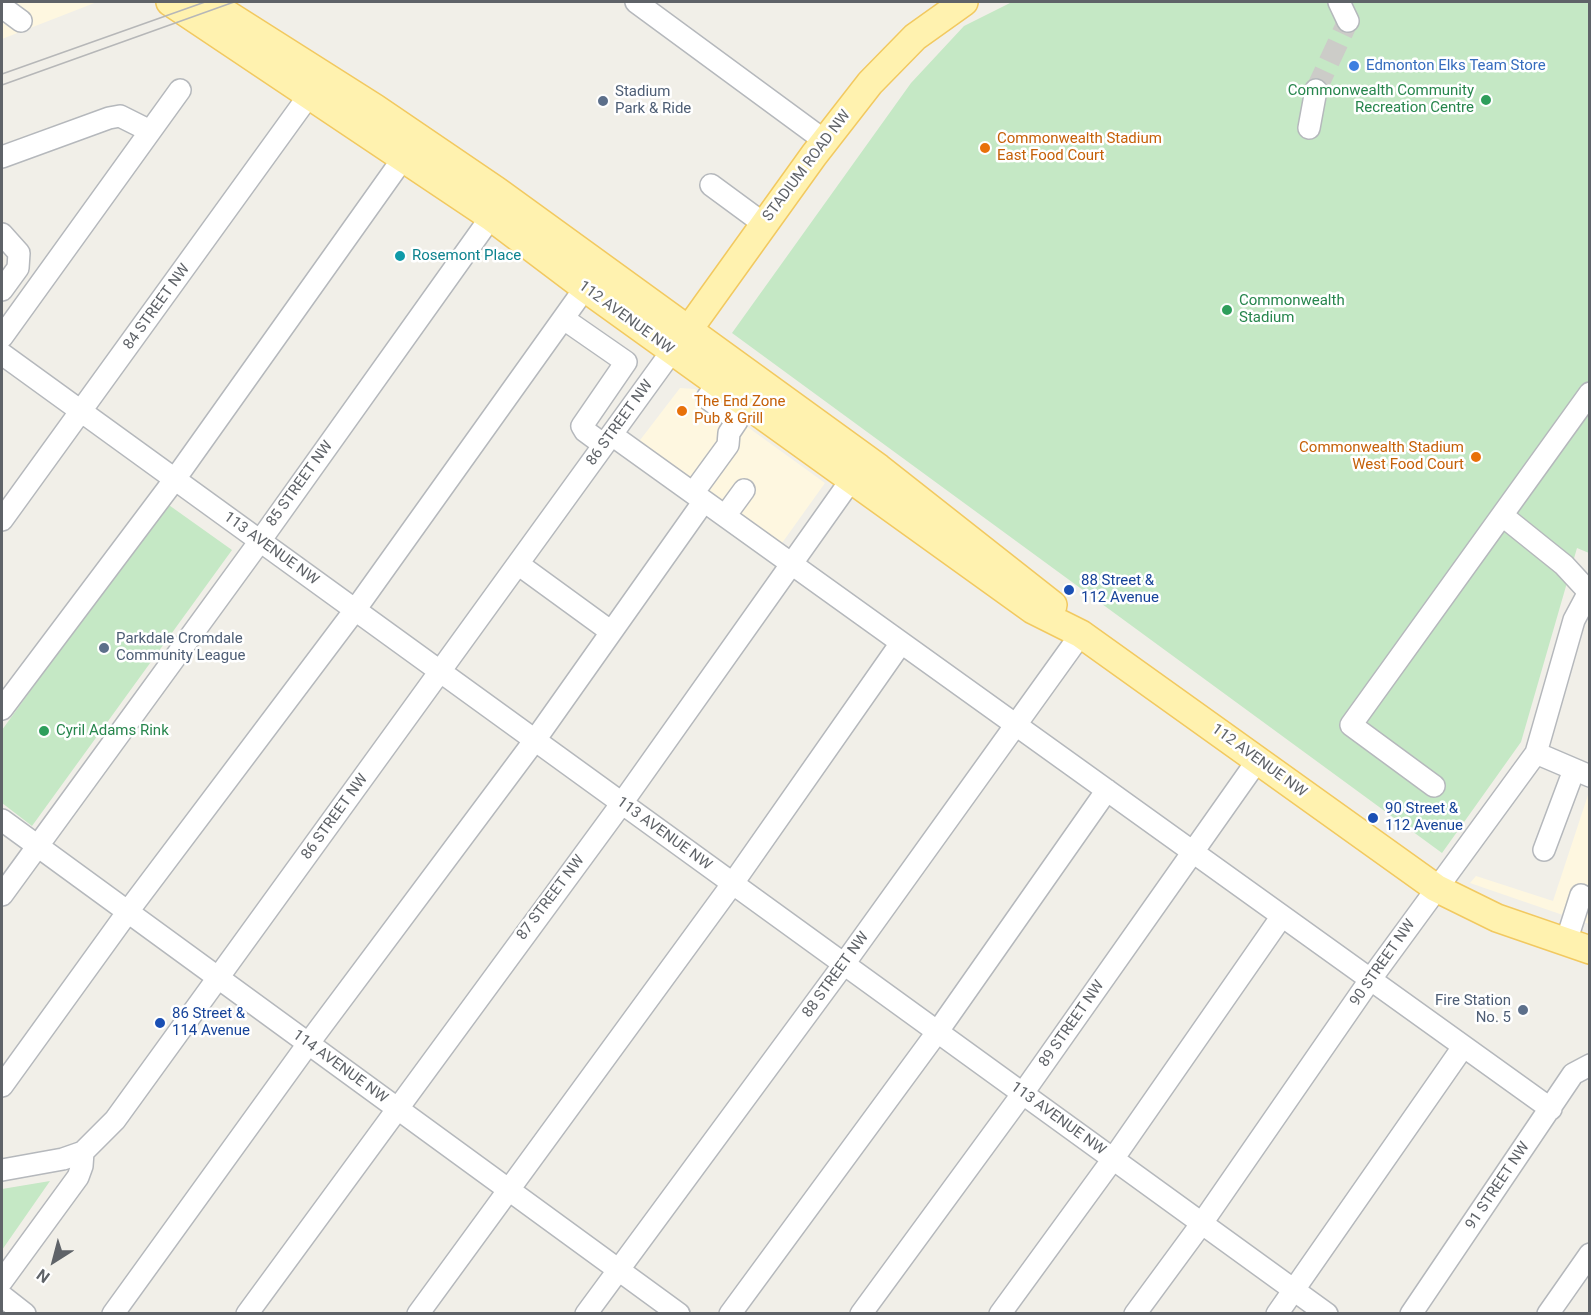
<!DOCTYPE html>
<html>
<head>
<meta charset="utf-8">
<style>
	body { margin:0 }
	#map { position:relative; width:1591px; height:1315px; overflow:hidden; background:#f1efe8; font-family:Roboto,sans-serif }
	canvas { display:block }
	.frame { position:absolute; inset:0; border:3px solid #5f6368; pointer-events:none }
	.north { position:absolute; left:24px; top:1231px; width:60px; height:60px; -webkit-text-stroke:4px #fff; paint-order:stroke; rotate:216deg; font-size:16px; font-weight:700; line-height:24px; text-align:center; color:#5f6368 }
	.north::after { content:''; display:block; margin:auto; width:21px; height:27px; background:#5f6368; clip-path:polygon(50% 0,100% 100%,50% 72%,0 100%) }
</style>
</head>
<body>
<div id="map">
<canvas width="1591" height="1315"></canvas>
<div class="frame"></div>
<div class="north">N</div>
</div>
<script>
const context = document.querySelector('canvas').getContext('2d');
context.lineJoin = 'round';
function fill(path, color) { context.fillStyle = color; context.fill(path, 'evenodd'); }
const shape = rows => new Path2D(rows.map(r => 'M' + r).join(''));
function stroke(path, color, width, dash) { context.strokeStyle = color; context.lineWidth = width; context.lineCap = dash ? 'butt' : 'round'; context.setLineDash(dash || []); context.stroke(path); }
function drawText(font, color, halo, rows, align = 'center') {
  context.font = font + ' Roboto,sans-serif'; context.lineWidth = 5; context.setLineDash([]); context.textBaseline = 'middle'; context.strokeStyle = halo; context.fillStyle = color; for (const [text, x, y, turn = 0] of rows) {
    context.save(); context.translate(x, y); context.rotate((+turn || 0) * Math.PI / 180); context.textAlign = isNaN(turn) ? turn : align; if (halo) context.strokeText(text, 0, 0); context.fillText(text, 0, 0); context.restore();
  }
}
fill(shape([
	[2,2,97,2,2,39],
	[680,388,695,389,825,483,777,550,634,448],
	[1589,792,1589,924,1470,883,1476,876,1553,901]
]), '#fef7e0');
fill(shape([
	[1012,2,1589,2,1589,553,1577,548,1521,742,1442,853,732,333,911,83,964,26],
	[166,503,232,550,32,826,2,803,2,730],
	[50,1181,2,1250,2,1189]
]), '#c5e8c5');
stroke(shape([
	[1316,90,1348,21]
]), '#ccccc8', 21, [21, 10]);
const minor = shape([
	[636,2,825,141],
	[1339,2,1348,21],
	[2,7,21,21],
	[1309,128,1316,90],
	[2,157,109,118,120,116,150,131],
	[711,185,764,224],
	[2,234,19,253,18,268,2,290],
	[564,319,626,362,582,426,585,431,604,445],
	[2,337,180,90],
	[2,354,1327,1314],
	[612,435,1551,1109],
	[693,493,728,445,729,433,737,421,707,398,717,384],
	[725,516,744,490],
	[1503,516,1564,565,1589,592],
	[2,520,310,94],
	[518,564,610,631],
	[2,709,175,479,404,157],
	[1536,753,1590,776],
	[1434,786,1351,725,1590,393],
	[2,820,679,1314],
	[1544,850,1574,770],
	[2,895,260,541,491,217],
	[1566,942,1581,895],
	[2,1086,132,906,355,610,585,288],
	[2,1170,63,1159,83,1152,115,1120,672,351],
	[2,1281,78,1177,82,1166,83,1152],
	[2,1296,25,1314],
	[113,1314,308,1044,535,740,704,501],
	[247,1314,622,803,851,480],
	[418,1314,733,883,901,643],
	[586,1314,844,964,1081,634],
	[730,1314,938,1031,1107,790],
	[861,1314,1023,1093,1257,761],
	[1000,1314,1113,1159,1282,916],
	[1135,1314,1202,1223,1370,980,1536,753,1574,620,1589,592],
	[1277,1314,1463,1047],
	[1411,1314,1573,1074,1590,1065],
	[1548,1314,1590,1254]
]);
const major = shape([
	[170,2,491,217,585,288,1033,610,1081,634,1436,888,1497,918,1590,950],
	[208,2,375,108,497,191,879,468,1053,605],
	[679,343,814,155,870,83,915,37,964,2]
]);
stroke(minor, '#b5b8bc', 24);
stroke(major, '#f2c960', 30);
stroke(minor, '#fff', 21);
stroke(major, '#fff2af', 27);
stroke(shape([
	[2,74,205,2],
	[2,85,234,2]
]), '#b6b7b8', 1.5);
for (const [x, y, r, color] of [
	[1354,66,6,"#3f7fe0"],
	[1486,100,6,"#2e9e5b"],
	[603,101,6,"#5c6f8a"],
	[985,148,6,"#e8710a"],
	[400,256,6,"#0f9aa8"],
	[1227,310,6,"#2e9e5b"],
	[682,411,6,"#e8710a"],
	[1476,457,6,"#e8710a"],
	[1069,590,6,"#1a4fb4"],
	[104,648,6,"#5c6f8a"],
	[44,731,6,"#2e9e5b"],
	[1373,818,6,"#1a4fb4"],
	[1523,1010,6,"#5c6f8a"],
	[160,1023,6,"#1a4fb4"]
]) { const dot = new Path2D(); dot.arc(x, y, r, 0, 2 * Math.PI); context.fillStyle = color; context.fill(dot); stroke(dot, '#fff', 2); }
drawText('15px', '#366cbe', '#fff', [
	["Edmonton Elks Team Store",1366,66]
], 'left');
drawText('15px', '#27864d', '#fff', [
	["Commonwealth Community",1474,91,"right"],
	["Recreation Centre",1474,108,"right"],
	["Commonwealth",1239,301],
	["Stadium",1239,318],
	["Cyril Adams Rink",56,731]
], 'left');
drawText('15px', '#4e5e75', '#fff', [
	["Stadium",615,92],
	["Park & Ride",615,109],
	["Parkdale Cromdale",116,639],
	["Community League",116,656],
	["Fire Station",1511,1001,"right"],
	["No. 5",1511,1018,"right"]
], 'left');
drawText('15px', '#c56008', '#fff', [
	["Commonwealth Stadium",997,139],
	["East Food Court",997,156],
	["The End Zone",694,402],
	["Pub & Grill",694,419],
	["Commonwealth Stadium",1464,448,"right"],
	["West Food Court",1464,465,"right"]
], 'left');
drawText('15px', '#5f6368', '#fff', [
	["STADIUM ROAD NW",807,166,-53],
	["84 STREET NW",157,307,-54],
	["112 AVENUE NW",626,318,36],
	["86 STREET NW",620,423,-54],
	["85 STREET NW",300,484,-54],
	["113 AVENUE NW",271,549,36],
	["112 AVENUE NW",1259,761,36],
	["86 STREET NW",335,817,-54],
	["113 AVENUE NW",664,834,36],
	["87 STREET NW",551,898,-53],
	["90 STREET NW",1383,963,-55],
	["88 STREET NW",836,975,-54],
	["89 STREET NW",1072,1024,-55],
	["114 AVENUE NW",340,1067,36],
	["113 AVENUE NW",1058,1119,36],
	["91 STREET NW",1498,1186,-56]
]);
drawText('15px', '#0d838f', '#fff', [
	["Rosemont Place",412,256]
], 'left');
drawText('15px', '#164399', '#fff', [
	["88 Street &",1081,581],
	["112 Avenue",1081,598],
	["90 Street &",1385,809],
	["112 Avenue",1385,826],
	["86 Street &",172,1014],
	["114 Avenue",172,1031]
], 'left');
</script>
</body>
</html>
